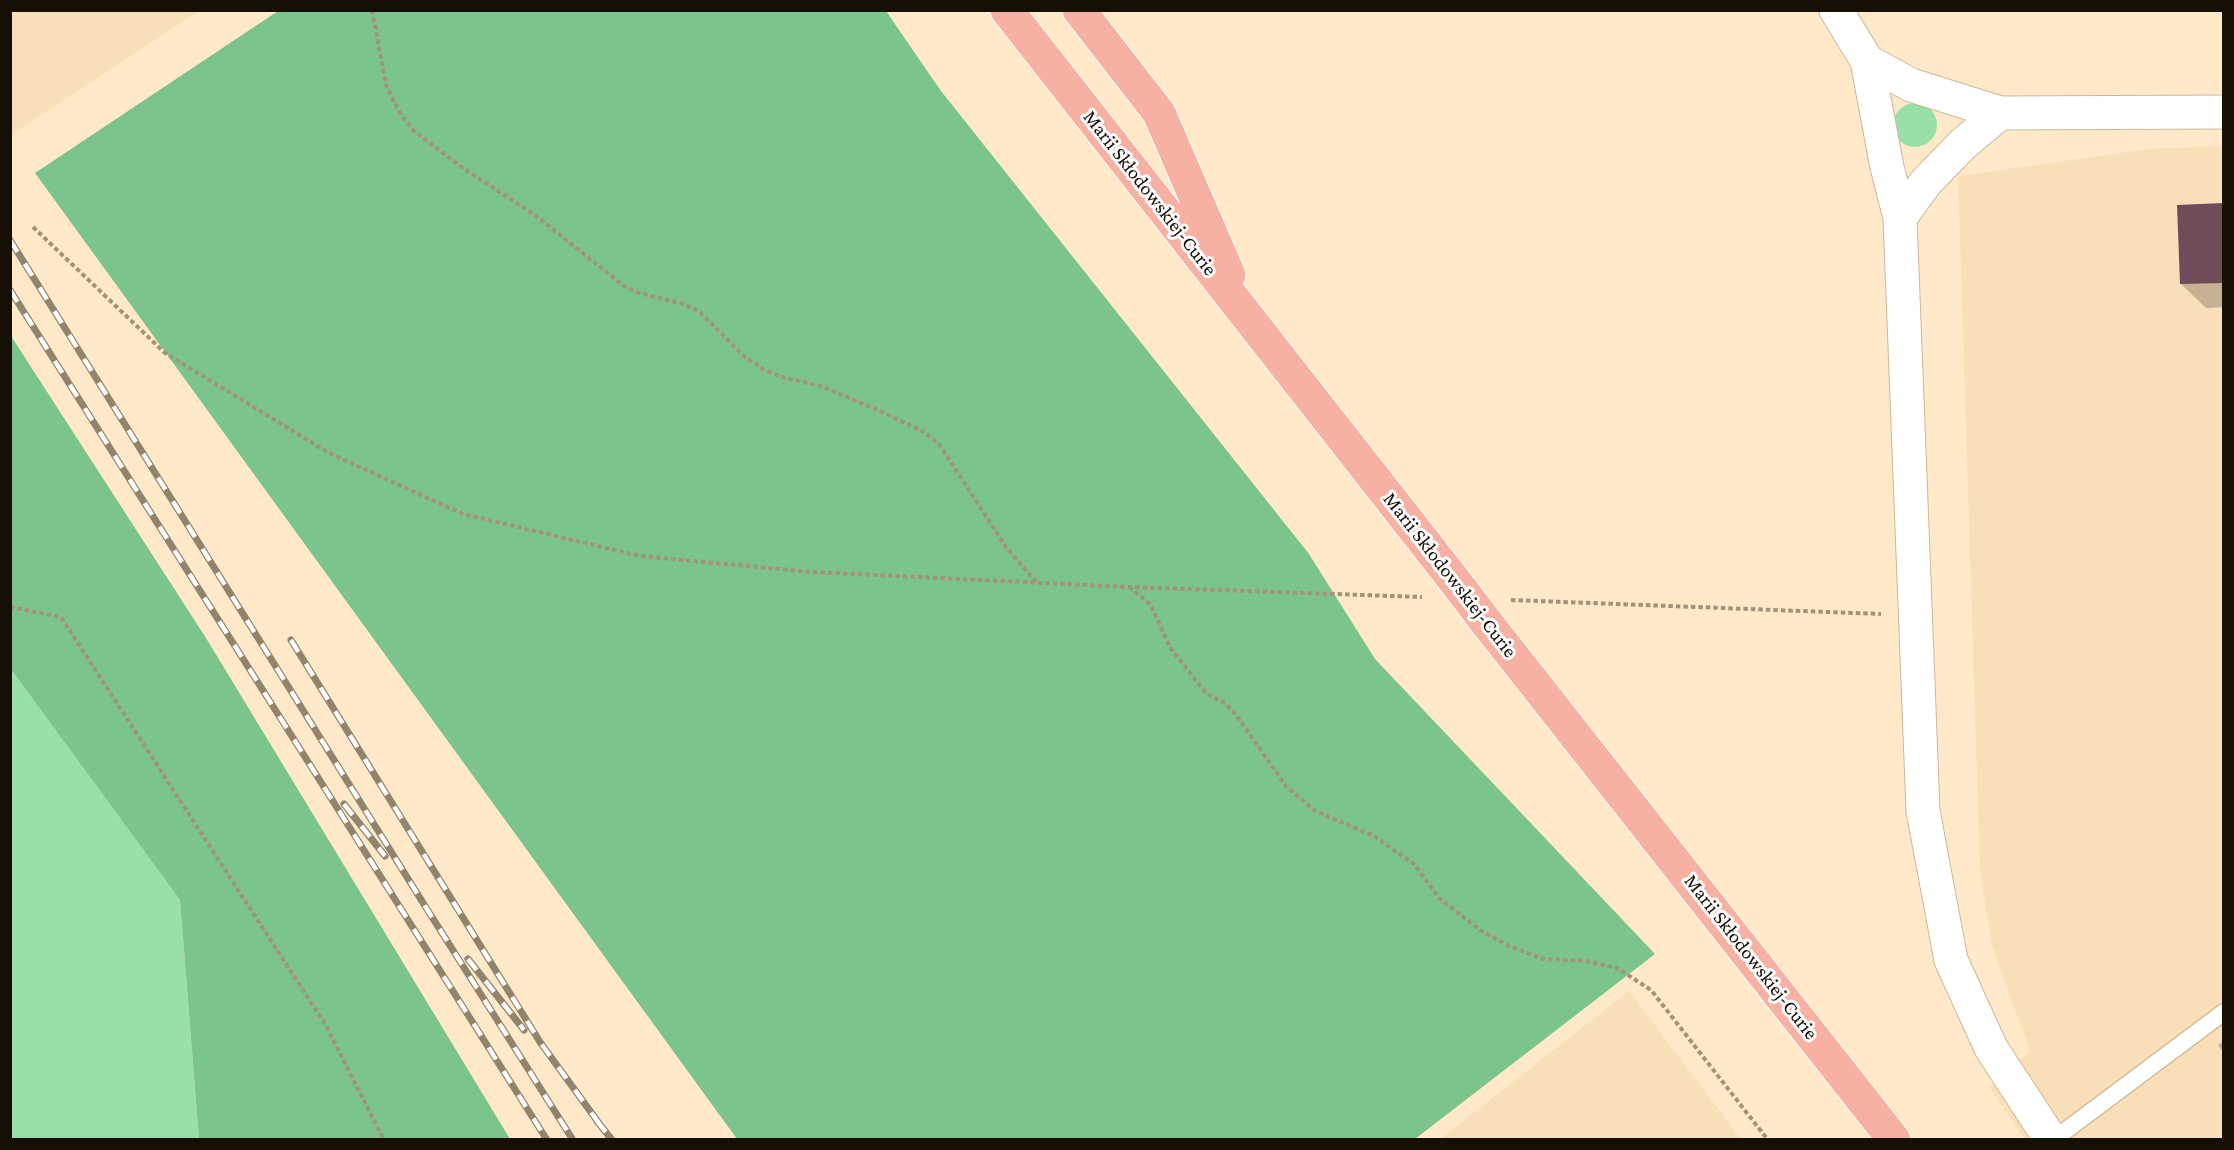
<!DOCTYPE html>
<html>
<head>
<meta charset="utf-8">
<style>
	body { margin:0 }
	#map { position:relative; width:2234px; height:1150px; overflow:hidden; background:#ffe9c8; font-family:"Crimson Pro",serif }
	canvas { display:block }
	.frame { position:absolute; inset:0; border:12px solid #160f04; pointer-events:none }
</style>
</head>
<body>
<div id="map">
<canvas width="2234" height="1150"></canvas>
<div class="frame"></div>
</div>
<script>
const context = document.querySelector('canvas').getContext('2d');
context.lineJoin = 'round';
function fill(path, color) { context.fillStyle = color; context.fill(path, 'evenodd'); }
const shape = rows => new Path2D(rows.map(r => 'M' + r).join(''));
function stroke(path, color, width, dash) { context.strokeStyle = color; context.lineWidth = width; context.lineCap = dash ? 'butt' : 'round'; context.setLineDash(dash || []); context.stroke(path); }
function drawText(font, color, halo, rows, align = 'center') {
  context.font = font + ' "Crimson Pro",serif'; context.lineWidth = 6; context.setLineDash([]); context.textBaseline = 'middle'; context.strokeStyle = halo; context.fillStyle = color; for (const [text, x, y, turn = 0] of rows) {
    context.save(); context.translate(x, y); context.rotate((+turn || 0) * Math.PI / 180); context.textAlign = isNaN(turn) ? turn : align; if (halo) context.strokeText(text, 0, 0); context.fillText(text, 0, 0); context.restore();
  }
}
fill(shape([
	[11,10,199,10,199,11,11,135],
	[2223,146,2223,1139,2025,1139,1990,1088,2030,1051,1992,946,1980,872,1958,176,2149,149],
	[1629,991,1741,1139,1440,1139]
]), '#f8dfb7');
fill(shape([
	'1893 125a22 22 0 1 1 44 0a22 22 0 1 1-44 0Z',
	[10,671,13,672,180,900,199,1139,11,1139]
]), '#99e0a8');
fill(shape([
	[278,11,886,11,941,91,1309,554,1375,659,1655,954,1415,1139,737,1139,35,173],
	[11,336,206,638,510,1139,199,1139,180,900,13,672,11,671]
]), '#7bc48b');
fill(shape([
	[2224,205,2224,307,2206,308,2181,284],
	[2224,1041,2224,1053,2218,1045]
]), '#0003');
fill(shape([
	[2224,203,2224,283,2180,284,2177,205]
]), '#6e4c5a');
const lane = shape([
	[2053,1140,2224,1012]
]);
const street = shape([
	[1836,10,1867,61,1887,167,1900,218],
	[1867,61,1911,85,2000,113],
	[2051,1140,1991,1048,1951,960,1923,811,1900,218,1926,182,1963,144,2000,113,2224,112]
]);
const primary = shape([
	[1007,10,1454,580],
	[1079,10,1159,113,1229,275],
	[1486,622,1894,1140]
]);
stroke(lane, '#ccb898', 19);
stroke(street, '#ccb898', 35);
stroke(primary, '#fff', 35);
stroke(shape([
	[372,10,386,85,401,115,414,131,463,168,535,215,624,286,636,292,683,304,699,311,744,356,763,369,781,377,821,386,882,412,924,432,939,444,1006,547,1036,582],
	[33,227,165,353,329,453,463,514,640,556,812,572,1129,587,1422,597],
	[1129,587,1150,604,1171,649,1206,693,1226,704,1236,715,1286,786,1315,811,1374,836,1414,864,1439,898,1480,930,1507,945,1543,959,1586,961,1617,968,1651,990,1768,1140],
	[1511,600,1881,614],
	[10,607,61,617,325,1024,384,1140]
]), '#a29279', 4, [4.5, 3]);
stroke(lane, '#fff', 16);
stroke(street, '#fff', 33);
stroke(primary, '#f6b1a3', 33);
const rail = shape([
	[10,240,425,906,573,1140],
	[10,290,547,1140],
	[291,640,540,1042,601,1126],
	[344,804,385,856],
	[468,959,524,1030],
	[597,1121,612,1140]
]);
stroke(rail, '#92836c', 7);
stroke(rail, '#fff', 4.5, [14]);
const primaryBridge = shape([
	[1454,580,1486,622]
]);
stroke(primaryBridge, '#fff', 35, []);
stroke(primaryBridge, '#f6b1a3', 33);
drawText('20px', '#160f04', '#fff', [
	["Marii Skłodowskiej-Curie",1150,193,52],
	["Marii Skłodowskiej-Curie",1450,575,52],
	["Marii Skłodowskiej-Curie",1751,957,52]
]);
</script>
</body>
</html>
